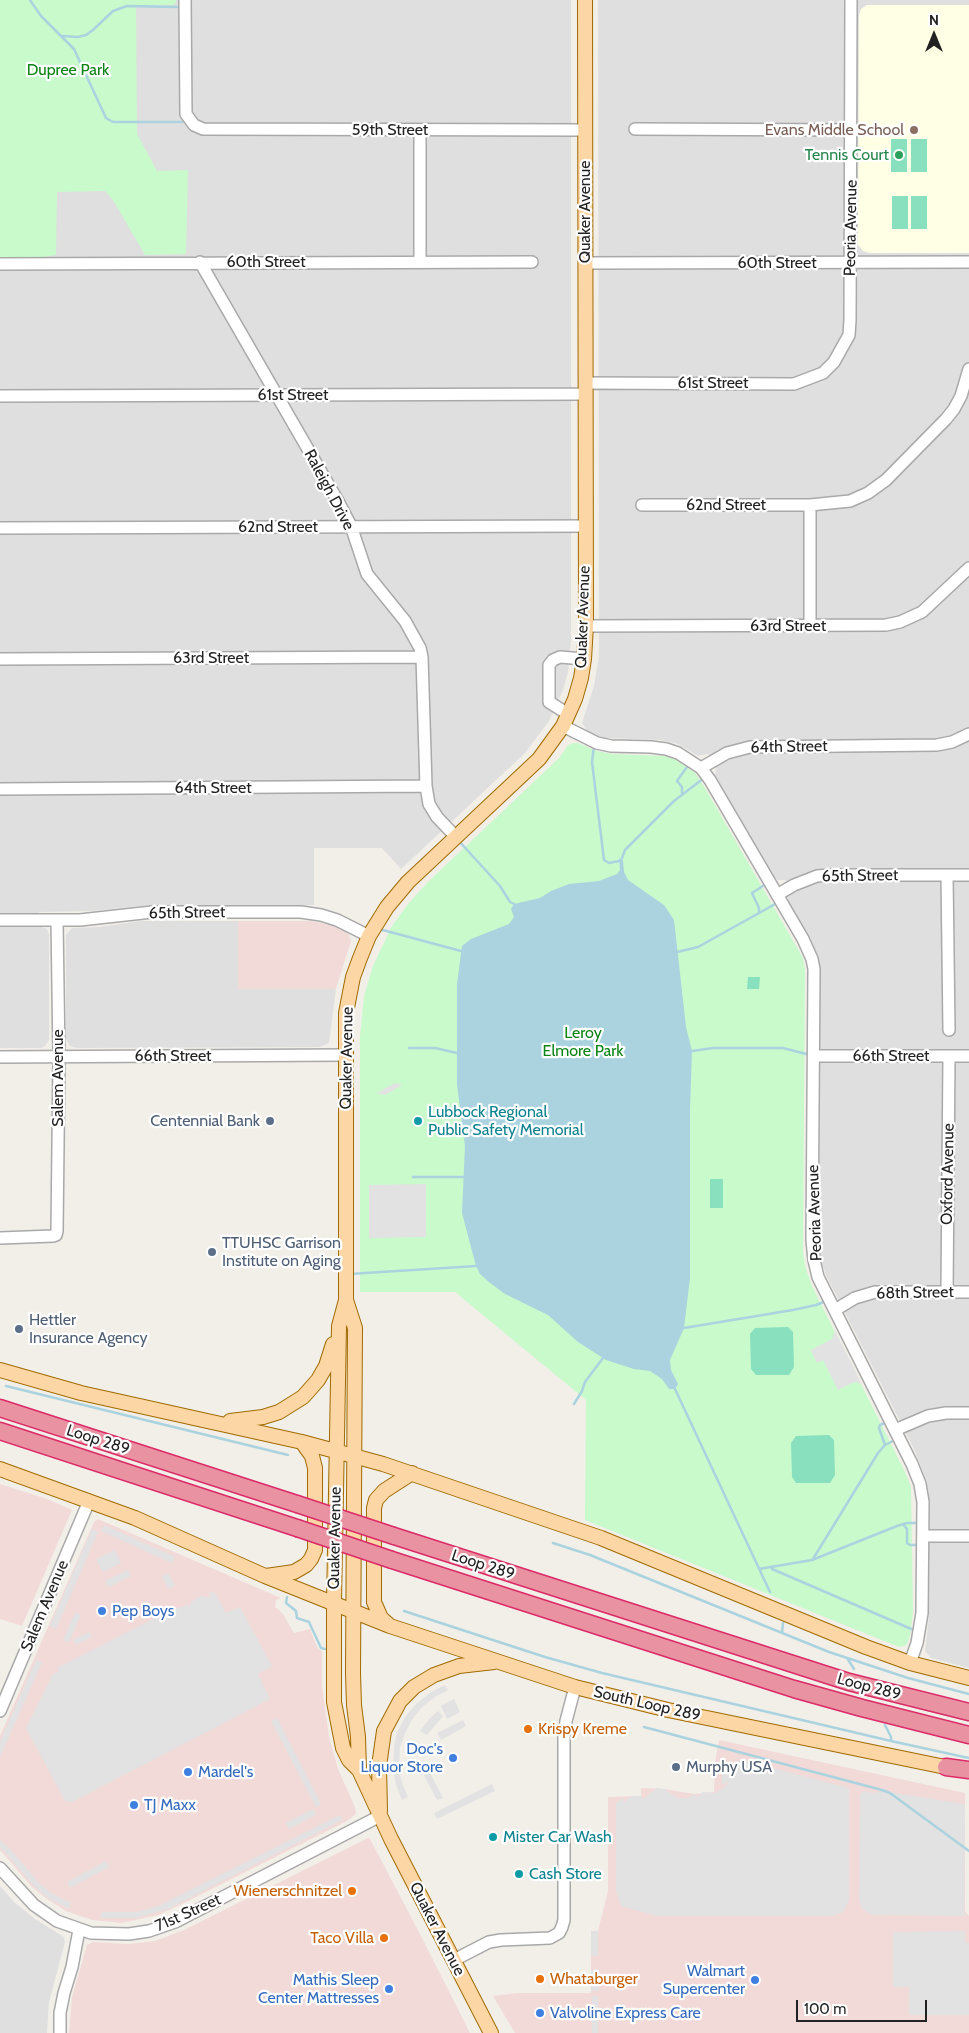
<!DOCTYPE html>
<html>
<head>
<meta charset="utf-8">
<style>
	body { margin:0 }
	#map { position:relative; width:969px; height:2033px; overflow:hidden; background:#f2efe9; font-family:Cabin,sans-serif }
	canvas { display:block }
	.north { position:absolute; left:909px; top:10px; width:50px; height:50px; -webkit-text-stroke:4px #fff; paint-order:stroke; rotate:0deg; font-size:14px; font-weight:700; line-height:20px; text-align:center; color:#222 }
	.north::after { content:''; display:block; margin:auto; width:18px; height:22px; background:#222; clip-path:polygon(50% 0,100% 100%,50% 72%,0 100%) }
	.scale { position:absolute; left:796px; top:2000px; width:131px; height:22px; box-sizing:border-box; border:2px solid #222; border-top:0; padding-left:6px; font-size:15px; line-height:18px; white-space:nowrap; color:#222; -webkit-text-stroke:4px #fff; paint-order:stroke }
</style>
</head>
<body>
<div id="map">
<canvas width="969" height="2033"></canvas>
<div class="north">N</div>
<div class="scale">100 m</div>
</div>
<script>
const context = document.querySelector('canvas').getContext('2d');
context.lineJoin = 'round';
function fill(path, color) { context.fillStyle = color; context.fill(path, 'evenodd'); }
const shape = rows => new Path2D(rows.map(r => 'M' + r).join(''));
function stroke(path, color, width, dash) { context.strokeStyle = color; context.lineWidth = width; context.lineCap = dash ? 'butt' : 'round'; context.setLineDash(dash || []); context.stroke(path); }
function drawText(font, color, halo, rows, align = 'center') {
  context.font = font + ' Cabin,sans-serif'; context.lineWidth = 4.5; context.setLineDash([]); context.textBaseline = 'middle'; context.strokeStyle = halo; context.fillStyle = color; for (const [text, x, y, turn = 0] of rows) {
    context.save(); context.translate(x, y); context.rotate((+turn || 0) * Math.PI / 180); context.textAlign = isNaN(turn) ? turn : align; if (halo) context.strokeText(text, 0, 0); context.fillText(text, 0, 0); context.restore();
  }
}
fill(shape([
	[0,0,571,0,571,641,568,672,563,690,549,721,525,753,401,869,382,848,314,848,314,905,149,905,92,911,39,912,39,926,47,929,49,935,49,1040,45,1046,41,1048,0,1048],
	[598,0,969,0,969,1668,931,1658,925,1651,929,1617,929,1497,927,1482,915,1451,826,1275,820,1258,819,1245,819,974,817,957,813,945,788,902,788,896,791,891,785,880,778,880,773,876,715,776,716,766,708,754,698,756,678,744,660,740,604,738,588,732,582,723,594,686,599,656],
	[141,921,238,921,238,989,336,989,329,1043,320,1047,77,1048,70,1046,66,1039,66,935,72,928,99,927],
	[0,1886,14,1902,35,1919,64,1937,65,1942,49,2002,47,2033,0,2033]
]), '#e0dfdf');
fill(shape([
	[238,921,311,921,334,926,348,932,351,941,336,989,238,989],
	[0,1484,47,1499,72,1510,22,1626,0,1619],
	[98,1519,281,1598,276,1600,275,1607,283,1614,294,1633,310,1629,317,1647,322,1652,322,1686,329,1737,338,1769,355,1807,356,1814,347,1821,178,1906,158,1915,121,1923,92,1920,66,1911,47,1899,32,1887,0,1850,0,1736,94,1522],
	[719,1740,965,1793,965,1911,969,1916,969,2033,515,2033,493,1996,518,1993,591,1993,591,1931,598,1931,608,1891,608,1797,641,1796,641,1788,664,1789,695,1794,714,1792,715,1762],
	[368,1838,370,1839,420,1934,470,2033,69,2033,72,1997,87,1945,93,1942,128,1944,155,1941,184,1930]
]), '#f2dad9');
fill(shape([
	[867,5,969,5,969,253,870,253,863,251,858,245,859,15,861,9]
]), '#ffffe5');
fill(shape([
	[0,0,176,0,176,3,173,5,136,5,137,134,157,171,188,170,186,254,145,255,113,200,105,191,57,192,56,255,43,257,0,257],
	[573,743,578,743,597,751,611,754,665,756,676,760,695,773,705,788,803,958,805,970,803,1253,806,1269,812,1286,906,1474,911,1487,913,1612,910,1636,907,1644,904,1646,899,1647,585,1520,586,1400,455,1292,360,1292,360,1036,364,996,373,966,392,926,408,904,428,882,560,757,568,745]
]), '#c8facc');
fill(shape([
	[891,139,907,139,907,172,891,172],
	[911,139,927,139,927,172,911,172],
	[892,196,908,196,908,229,892,229],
	[911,196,927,196,927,229,911,229],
	[748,977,760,977,759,989,747,989],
	[710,1179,723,1179,723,1208,710,1208],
	[788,1327,793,1332,794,1367,789,1375,756,1375,751,1369,750,1334,755,1328],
	[829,1435,834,1440,835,1475,830,1483,796,1483,792,1477,791,1443,796,1436]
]), '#88e0be');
fill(shape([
	[395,1083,402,1085,385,1095,377,1093],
	[426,1184,426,1237,369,1238,369,1185],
	[835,1331,851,1362,862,1385,857,1382,852,1383,838,1390,823,1360,817,1363,811,1350,832,1339],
	[104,1525,175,1557,172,1563,101,1531],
	[92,1529,98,1532,56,1629,50,1626],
	[115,1550,121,1563,103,1572,96,1559],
	[128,1570,131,1576,109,1587,105,1581],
	[168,1573,175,1586,168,1589,162,1576],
	[209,1592,215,1593,226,1613,240,1607,272,1666,258,1674,270,1699,72,1802,65,1801,26,1728,53,1674,59,1671,57,1668,159,1616,180,1607,184,1607,187,1603,189,1607,191,1602,200,1596,210,1597],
	[75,1613,81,1615,69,1642,63,1640],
	[89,1632,92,1637,76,1645,73,1640],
	[36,1660,42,1662,0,1757,0,1742],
	[445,1685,448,1690,435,1697,421,1708,412,1720,405,1733,400,1747,399,1769,402,1783,408,1797,402,1800,396,1785,393,1769,394,1745,398,1730,406,1716,416,1704,431,1692],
	[454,1699,460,1712,447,1719,441,1706],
	[438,1711,443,1716,427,1735,420,1731,429,1719],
	[277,1718,321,1804,316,1807,271,1721],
	[463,1720,466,1726,441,1740,437,1733],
	[742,1760,849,1788,849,1900,843,1912,833,1916,657,1916,621,1906,616,1891,616,1803,623,1798,624,1802,631,1796,641,1796,643,1799,657,1788,664,1789,678,1798,688,1798,695,1794,696,1798,703,1792,716,1793,729,1783,727,1782,722,1785,722,1764,729,1765],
	[424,1761,443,1798,437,1800,418,1764],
	[492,1784,495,1791,437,1819,434,1813],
	[864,1791,873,1793,883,1791,964,1804,965,1805,964,1912,966,1916,872,1915,862,1909,859,1900,860,1794],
	[313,1809,316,1815,289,1829,286,1823],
	[340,1815,342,1820,168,1909,136,1918,100,1918,102,1912,136,1912,158,1906],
	[0,1840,12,1851,39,1883,51,1893,71,1903,69,1909,48,1898,35,1887,0,1847],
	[106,1861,109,1867,70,1888,67,1882],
	[591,1931,598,1931,598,1956,591,1956],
	[965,1931,965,1943,969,1943,969,2015,909,2015,909,1987,893,1987,893,1932],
	[591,1970,599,1970,599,1991,591,1991],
	[592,1996,598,1996,598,2033,592,2033]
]), '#e2e2e2');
fill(shape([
	[619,858,623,860,624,872,628,880,664,905,674,920,686,1027,692,1051,690,1109,690,1278,684,1328,670,1360,671,1370,678,1384,675,1389,669,1389,662,1379,650,1371,634,1369,606,1360,578,1342,548,1315,505,1294,489,1282,480,1274,476,1266,462,1213,465,1146,457,1085,457,984,462,946,471,939,509,924,514,917,511,909,514,904,540,898,551,891,569,884,599,881,617,874,620,870]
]), '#aad3df');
stroke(shape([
	[30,0,41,16,74,49,106,118,113,122,182,122],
	[63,36,78,37,86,35,93,30,113,11,127,6,178,7],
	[594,746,592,762,604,860,609,863,619,861],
	[682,793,682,787,677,781,689,764],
	[458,840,500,886,510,902,514,904],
	[622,858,625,850,674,801,704,778],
	[759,913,759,908,752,893,766,884],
	[379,929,461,951],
	[677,952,698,947,777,903],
	[409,1048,435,1048,457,1053],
	[692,1051,713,1048,783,1048,810,1055],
	[413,1177,463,1177],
	[350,1274,476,1266],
	[684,1328,793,1310,816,1305,826,1301],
	[6,1386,288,1455],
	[675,1389,770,1592],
	[574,1404,582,1391,585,1382,603,1358],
	[885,1445,879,1428,880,1425,887,1422],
	[903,1524,907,1529,907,1543,910,1545,918,1545],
	[553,1543,590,1555,829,1652,908,1678,969,1694],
	[813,1559,878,1453,885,1445,895,1440],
	[759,1569,812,1560,897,1526,907,1523,919,1523],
	[772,1569,916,1631],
	[287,1597,286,1603,296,1611,297,1618,309,1622,321,1648,325,1649],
	[404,1611,545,1657,602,1673,891,1741],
	[782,1633,783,1623],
	[847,1658,854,1669],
	[885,1725,891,1737,891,1741,969,1758],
	[644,1727,882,1790,890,1793,969,1851]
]), '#aad3df', 2.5);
const minor = shape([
	[185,0,186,114,194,125,203,129,585,130],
	[635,129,852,130],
	[420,130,420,261],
	[200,262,339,503,351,526,367,574,405,621,420,648,422,657,426,786,429,804,437,817,456,837],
	[585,263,969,262],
	[0,264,532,262],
	[586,383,794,384,823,373,834,362,849,335,850,320,851,0],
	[0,396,586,394],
	[642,505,810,505,850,501,868,493,886,480,946,419,954,409,961,396,969,369],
	[0,528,586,526],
	[586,626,886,625,900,622,922,612,969,568],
	[810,626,810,505],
	[0,659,422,657],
	[568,714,549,702,549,665,553,660,560,657,584,659],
	[563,726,597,743,611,746,651,747,666,749,678,753,701,768,710,780,803,939,812,959,814,969,812,1240,814,1260,818,1277,912,1464,920,1484,923,1502,922,1613,917,1643,910,1663],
	[701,768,727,753,750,747,937,745,952,742,969,734],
	[0,789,426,786],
	[947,875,949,1030],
	[777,895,794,885,817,876,831,875,969,875],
	[0,920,80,920,152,912,301,912,321,915,337,920,369,936],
	[814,1056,969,1056],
	[0,1057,345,1055],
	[0,1238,53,1236,56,1235,57,1231,59,1057,57,920],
	[947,1292,949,1056],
	[835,1310,855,1298,875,1292,969,1292],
	[895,1430,928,1416,946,1413,969,1413],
	[923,1536,969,1536],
	[0,1711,89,1501],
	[0,1868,34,1905,57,1921,91,1933,129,1934,149,1931,175,1922,380,1816],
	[454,1960,489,1942,501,1940,550,1938,559,1933,562,1927,564,1920,564,1737,566,1721,575,1687],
	[60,2033,60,2013,64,1993,72,1967,79,1930]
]);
const major = shape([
	[346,1300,355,1328,353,1673,354,1705,358,1737,359,1770],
	[0,1370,81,1393,302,1442,383,1464,601,1538,866,1647,910,1663,969,1678],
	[230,1421,263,1417,279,1412,303,1397,318,1380,326,1366,333,1344],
	[0,1469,135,1518,265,1576,390,1626,575,1687,668,1710,955,1769],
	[266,1576,294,1572,306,1565,311,1559,315,1550,315,1468,312,1456,302,1442],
	[388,1624,381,1618,374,1602,374,1508,376,1500,384,1491,412,1473],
	[380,1811,379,1766,384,1731,400,1701,414,1687,434,1675,459,1666,494,1662],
	[491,2033,391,1839,359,1770,349,1760,343,1748,334,1702,334,1603,339,1326,346,1300,346,1013,353,977,360,958,369,936,387,907,408,882,539,759,563,726,575,699,581,678,584,659,586,626,585,0]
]);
const highway = shape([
	[0,1408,297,1504],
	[0,1431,297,1528],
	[394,1536,849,1682,969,1712],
	[392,1560,794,1689,862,1708,969,1735],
	[946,1767,969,1770]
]);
stroke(minor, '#a9a9a9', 14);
stroke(major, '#a06b00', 16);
stroke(highway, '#dc2a67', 19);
stroke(minor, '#fff', 11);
stroke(major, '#fcd6a4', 14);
stroke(highway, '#e892a2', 16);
const highwayBridge = shape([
	[297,1504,394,1536],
	[297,1528,392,1560]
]);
stroke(highwayBridge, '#dc2a67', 19, []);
stroke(highwayBridge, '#e892a2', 16);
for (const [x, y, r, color] of [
	[914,130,5,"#8d6e63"],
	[899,155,5,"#2e9e5b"],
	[270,1121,5,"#5c6f8a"],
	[418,1121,5,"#0f9aa8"],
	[212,1252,5,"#5c6f8a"],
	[19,1329,5,"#5c6f8a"],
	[102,1611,5,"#3f7fe0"],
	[528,1729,5,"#e8710a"],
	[453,1758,5,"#3f7fe0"],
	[676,1767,5,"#5c6f8a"],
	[188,1772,5,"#3f7fe0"],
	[134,1805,5,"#3f7fe0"],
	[493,1837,5,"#0f9aa8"],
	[519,1874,5,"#0f9aa8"],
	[352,1891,5,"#e8710a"],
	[384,1938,5,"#e8710a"],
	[540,1979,5,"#e8710a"],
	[755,1980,5,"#3f7fe0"],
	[389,1989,5,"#3f7fe0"],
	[540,2013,5,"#3f7fe0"]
]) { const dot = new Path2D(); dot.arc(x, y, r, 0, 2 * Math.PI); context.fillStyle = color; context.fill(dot); stroke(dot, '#fff', 2); }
drawText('16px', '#0c8416', '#fff', [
	["Dupree Park",68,70],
	["Leroy",583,1033],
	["Elmore Park",583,1051]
]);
drawText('16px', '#222', '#fff', [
	["59th Street",390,130],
	["Quaker Avenue",585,212,-90],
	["Peoria Avenue",851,228,-89],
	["60th Street",266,262],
	["60th Street",777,263],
	["61st Street",713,383],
	["61st Street",293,395],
	["Raleigh Drive",329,490,62],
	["62nd Street",726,505],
	["62nd Street",278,527],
	["Quaker Avenue",583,617,-88],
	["63rd Street",788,626],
	["63rd Street",211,658],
	["64th Street",789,747,-1],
	["64th Street",213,788],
	["65th Street",860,876,-1],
	["65th Street",187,913,-1],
	["66th Street",173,1056],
	["66th Street",891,1056],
	["Quaker Avenue",347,1058,-89],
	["Salem Avenue",58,1078,-90],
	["Oxford Avenue",948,1174,-89],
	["Peoria Avenue",815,1213,-92],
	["68th Street",915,1293,-1],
	["Loop 289",98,1440,18],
	["Quaker Avenue",335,1538,-89],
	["Loop 289",483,1565,18],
	["Salem Avenue",45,1606,-67],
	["Loop 289",869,1687,15],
	["South Loop 289",647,1704,13],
	["71st Street",188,1913,-24],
	["Quaker Avenue",437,1929,63]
]);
drawText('16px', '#785e54', '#fff', [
	["Evans Middle School",904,130]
], 'right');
drawText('16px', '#27864d', '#fff', [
	["Tennis Court",889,155]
], 'right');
drawText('16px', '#0d838f', '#fff', [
	["Lubbock Regional",428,1112],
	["Public Safety Memorial",428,1130],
	["Mister Car Wash",503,1837],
	["Cash Store",529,1874]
], 'left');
drawText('16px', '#4e5e75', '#fff', [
	["Centennial Bank",260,1121,"right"],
	["TTUHSC Garrison",222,1243],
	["Institute on Aging",222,1261],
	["Hettler",29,1320],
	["Insurance Agency",29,1338],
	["Murphy USA",686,1767]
], 'left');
drawText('16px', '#366cbe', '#fff', [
	["Pep Boys",112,1611],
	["Doc's",443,1749,"right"],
	["Liquor Store",443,1767,"right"],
	["Mardel's",198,1772],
	["TJ Maxx",144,1805],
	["Walmart",745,1971,"right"],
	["Supercenter",745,1989,"right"],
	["Mathis Sleep",379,1980,"right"],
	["Center Mattresses",379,1998,"right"],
	["Valvoline Express Care",550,2013]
], 'left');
drawText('16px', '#c56008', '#fff', [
	["Krispy Kreme",538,1729],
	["Wienerschnitzel",342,1891,"right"],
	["Taco Villa",374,1938,"right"],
	["Whataburger",550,1979]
], 'left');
</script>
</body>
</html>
